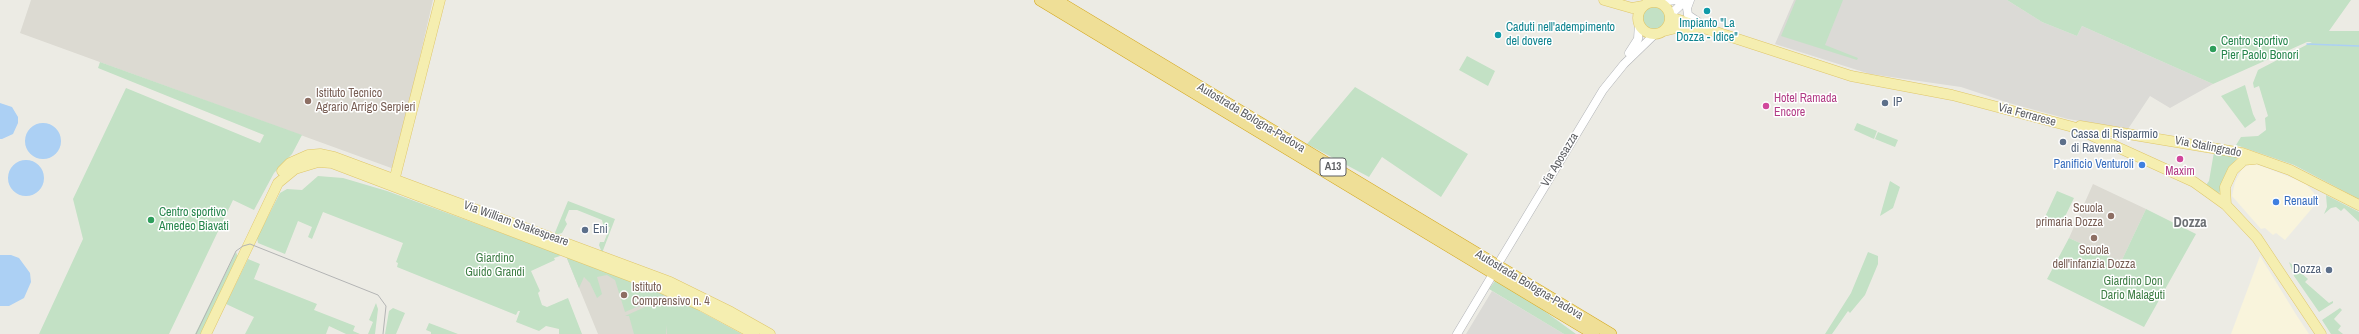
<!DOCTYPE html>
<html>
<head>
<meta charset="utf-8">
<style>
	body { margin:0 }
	canvas { display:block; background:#ecebe4 }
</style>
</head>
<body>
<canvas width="2359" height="334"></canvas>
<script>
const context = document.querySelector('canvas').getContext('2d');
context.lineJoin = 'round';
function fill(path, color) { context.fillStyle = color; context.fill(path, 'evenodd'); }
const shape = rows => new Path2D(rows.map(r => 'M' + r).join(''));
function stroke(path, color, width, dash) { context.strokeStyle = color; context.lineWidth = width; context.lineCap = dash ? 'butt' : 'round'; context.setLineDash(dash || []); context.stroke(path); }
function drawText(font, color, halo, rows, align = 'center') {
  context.font = font + ' "Archivo Narrow",sans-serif'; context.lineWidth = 3; context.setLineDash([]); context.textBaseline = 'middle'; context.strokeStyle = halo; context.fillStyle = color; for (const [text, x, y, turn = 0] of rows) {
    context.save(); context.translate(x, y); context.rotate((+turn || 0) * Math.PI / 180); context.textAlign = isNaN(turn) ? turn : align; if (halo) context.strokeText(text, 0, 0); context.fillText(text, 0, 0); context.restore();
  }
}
fill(shape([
	[2256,164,2295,179,2306,184,2314,193,2316,199,2314,206,2285,240,2276,233,2273,235,2265,228,2261,229,2232,196,2235,182,2242,169,2248,165],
	[2260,256,2297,316,2309,334,2231,334]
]), '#f9f4dc');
fill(shape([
	[1794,0,2007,0,2042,22,2077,36,2082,26,2213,84,2170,108,2150,96,2128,129,2068,119,2009,103,1961,87,1870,74,1775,44],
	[1492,291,1564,334,1466,334]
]), '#dbdad6');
fill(shape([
	[31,0,433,0,394,169,20,33],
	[2093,184,2146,209,2121,262,2069,238],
	[566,256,670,297,688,334,598,334]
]), '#dcdad2');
fill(shape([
	[1796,0,1843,0,1825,45,1858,58,1857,60,1781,36],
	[2007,0,2351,0,2329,31,2359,31,2359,199,2294,165,2236,145,2241,137,2258,136,2266,130,2265,118,2268,116,2259,86,2254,88,2253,83,2258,70,2312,42,2307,42,2213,84,2082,26,2077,36,2042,22],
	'1642 18a12 12 0 1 1 24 0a12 12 0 1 1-24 0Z',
	[1467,56,1495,71,1488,86,1459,70],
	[100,62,302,135,292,154,274,173,254,210,233,200,169,334,39,334,83,239,73,199,126,88,260,143,264,135,98,68],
	[2245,85,2253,114,2256,120,2245,128,2221,96],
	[1355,87,1468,154,1441,197,1382,157,1369,177,1307,144],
	[1857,123,1877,131,1874,139,1854,130],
	[1878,132,1898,140,1895,147,1875,139],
	[2214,152,2238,157,2225,175,2219,194,2206,185,2209,181],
	[318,176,343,178,387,191,559,254,560,256,554,258,555,260,531,271,540,291,538,293,542,305,547,307,568,298,582,334,559,334,559,329,546,326,539,331,516,322,520,311,518,311,516,315,397,267,398,263,396,262,403,243,323,212,312,239,308,237,312,227,298,221,285,254,258,243,257,238,280,193,287,189,302,190],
	[1890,181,1900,187,1893,208,1880,216],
	[2057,191,2074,198,2060,227,2044,219],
	[2326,195,2359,212,2359,222,2344,208,2341,211,2336,207,2331,208,2324,214,2327,207],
	[568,201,615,219,602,253,599,245,600,242,604,242,610,227,604,228,602,220,577,210,569,210,565,220,567,224,562,233,554,235],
	[2146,209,2196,234,2144,327,2047,279,2069,238,2121,262],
	[236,252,238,257,202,334,195,334],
	[1868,252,1878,256,1878,264,1865,295,1850,313,1848,311,1832,334,1825,334,1851,293],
	[566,256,634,282,665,295,625,312,615,280,607,275,597,277,602,294,597,298,590,283,584,277,579,288],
	[248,259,260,264,254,279,317,304,314,310,355,326,353,331,360,334,346,334,329,326,326,334,245,334,254,317,226,304],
	[2289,262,2308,279,2305,282,2329,303,2333,301,2333,303,2319,312,2294,276],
	[1495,281,1543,310,1576,334,1564,334,1489,289],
	[667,297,696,309,742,334,667,334,666,325,666,334,634,334,629,316,625,316],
	[376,303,378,309,375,334,368,334,373,322,369,320],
	[393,308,405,313,396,334,385,334,389,311],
	[2340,308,2342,310,2334,319,2341,326,2338,330,2343,334,2331,334,2322,320],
	[429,323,437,326,458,334,431,334,431,332,426,330]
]), '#c3e1c5');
fill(shape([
	[0,103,12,107,18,117,18,123,13,134,2,139,0,139],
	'25 141a18 18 0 1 1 36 0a18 18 0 1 1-36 0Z',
	'8 178a18 18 0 1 1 36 0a18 18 0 1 1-36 0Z',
	[0,255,11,255,19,258,30,273,31,282,24,298,9,306,0,306]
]), '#acd0f4');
stroke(shape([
	[2307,44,2359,46]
]), '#acd0f4', 1.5);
const minor = shape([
	[1690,0,1687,8,1688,15,1700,23],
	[1657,2,1677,0],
	[1670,15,1686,0],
	[1629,53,1638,39,1639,23],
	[1501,259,1603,90,1624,64,1655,34],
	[1457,334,1490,279]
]);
const major = shape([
	[1604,0,1632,8,1643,6],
	'1638 18a16 16 0 1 1 32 0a16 16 0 1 1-32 0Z',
	[1670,17,1851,76,1952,95,2073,127,2194,182,2226,205,2257,238,2321,334],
	[1664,31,1676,28,1695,29],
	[2080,126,2242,153,2290,170,2359,205],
	[282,171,290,163,308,155,320,154,334,157,670,282,731,312,770,334],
	[393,185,440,0],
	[2226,205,2225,187,2233,170,2244,160,2255,159],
	[206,334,278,183,295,169,318,162,332,163,659,287,702,306,754,334]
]);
const highway = shape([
	[1040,0,1594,334],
	[1056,0,1611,334]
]);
stroke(minor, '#b1b3b7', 9);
stroke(major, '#dfc66a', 11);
stroke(highway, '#d4a71c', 12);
stroke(minor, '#fff', 8);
stroke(major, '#f5eeb0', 10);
stroke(highway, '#efdf97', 11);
stroke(shape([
	[196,334,236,251,243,246,250,244,378,295,386,306,383,334]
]), '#b3b4b4', 1);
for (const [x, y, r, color] of [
	[1707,11,4,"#0f9aa8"],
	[1498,35,4,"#0f9aa8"],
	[2213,49,4,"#2e9e5b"],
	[308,101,4,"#8d6e63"],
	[1885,103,4,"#5c6f8a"],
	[1766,106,4,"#d1479c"],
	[2063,142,4,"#5c6f8a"],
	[2180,159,4,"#d1479c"],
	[2142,165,4,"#3f7fe0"],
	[2276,202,4,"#3f7fe0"],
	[2111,216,4,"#8d6e63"],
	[151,220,4,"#2e9e5b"],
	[585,230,4,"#5c6f8a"],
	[2094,238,4,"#8d6e63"],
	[2329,270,4,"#5c6f8a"],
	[624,295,4,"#8d6e63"]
]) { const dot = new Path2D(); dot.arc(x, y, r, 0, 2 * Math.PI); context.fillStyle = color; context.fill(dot); stroke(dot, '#fff', 1.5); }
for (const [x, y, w] of [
	[1333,167,26]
]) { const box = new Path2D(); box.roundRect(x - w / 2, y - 9, w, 18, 3); context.fillStyle = '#fff'; context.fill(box); stroke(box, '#5c5e62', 1); }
drawText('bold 11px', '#5c5e62', null, [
	["A13",1333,167]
]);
drawText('12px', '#0d838f', '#fff', [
	["Impianto \"La",1707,24],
	["Dozza - Idice\"",1707,38],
	["Caduti nell'adempimento",1506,28,"left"],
	["del dovere",1506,42,"left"]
]);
drawText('12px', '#27864d', '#fff', [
	["Centro sportivo",2221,42],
	["Pier Paolo Bonori",2221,56],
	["Centro sportivo",159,213],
	["Amedeo Biavati",159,227]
], 'left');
drawText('12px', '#785e54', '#fff', [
	["Istituto Tecnico",316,94],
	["Agrario Arrigo Serpieri",316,108],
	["Scuola",2103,209,"right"],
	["primaria Dozza",2103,223,"right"],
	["Scuola",2094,251,"center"],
	["dell'infanzia Dozza",2094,265,"center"],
	["Istituto",632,288],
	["Comprensivo n. 4",632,302]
], 'left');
drawText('12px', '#b23c85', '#fff', [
	["Hotel Ramada",1774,99],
	["Encore",1774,113],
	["Maxim",2180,172,"center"]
], 'left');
drawText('12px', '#4e5e75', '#fff', [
	["IP",1893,103],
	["Cassa di Risparmio",2071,135],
	["di Ravenna",2071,149],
	["Eni",593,230],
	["Dozza",2321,270,"right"]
], 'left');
drawText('12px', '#5c5e62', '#fff', [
	["Via Ferrarese",2027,115,15],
	["Autostrada Bologna-Padova",1251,118,31],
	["Via Stalingrado",2208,147,11],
	["Via Aposazza",1560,160,-59],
	["Via William Shakespeare",516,224,20],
	["Autostrada Bologna-Padova",1529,285,31]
]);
drawText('12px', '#366cbe', '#fff', [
	["Panificio Venturoli",2134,165],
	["Renault",2284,202,"left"]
], 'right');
drawText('12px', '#3f7e46', '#fff', [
	["Giardino",495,259],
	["Guido Grandi",495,273],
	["Giardino Don",2133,282],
	["Dario Malaguti",2133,296]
]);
drawText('bold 14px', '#6d7074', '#fff', [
	["Dozza",2190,223]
]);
</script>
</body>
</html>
